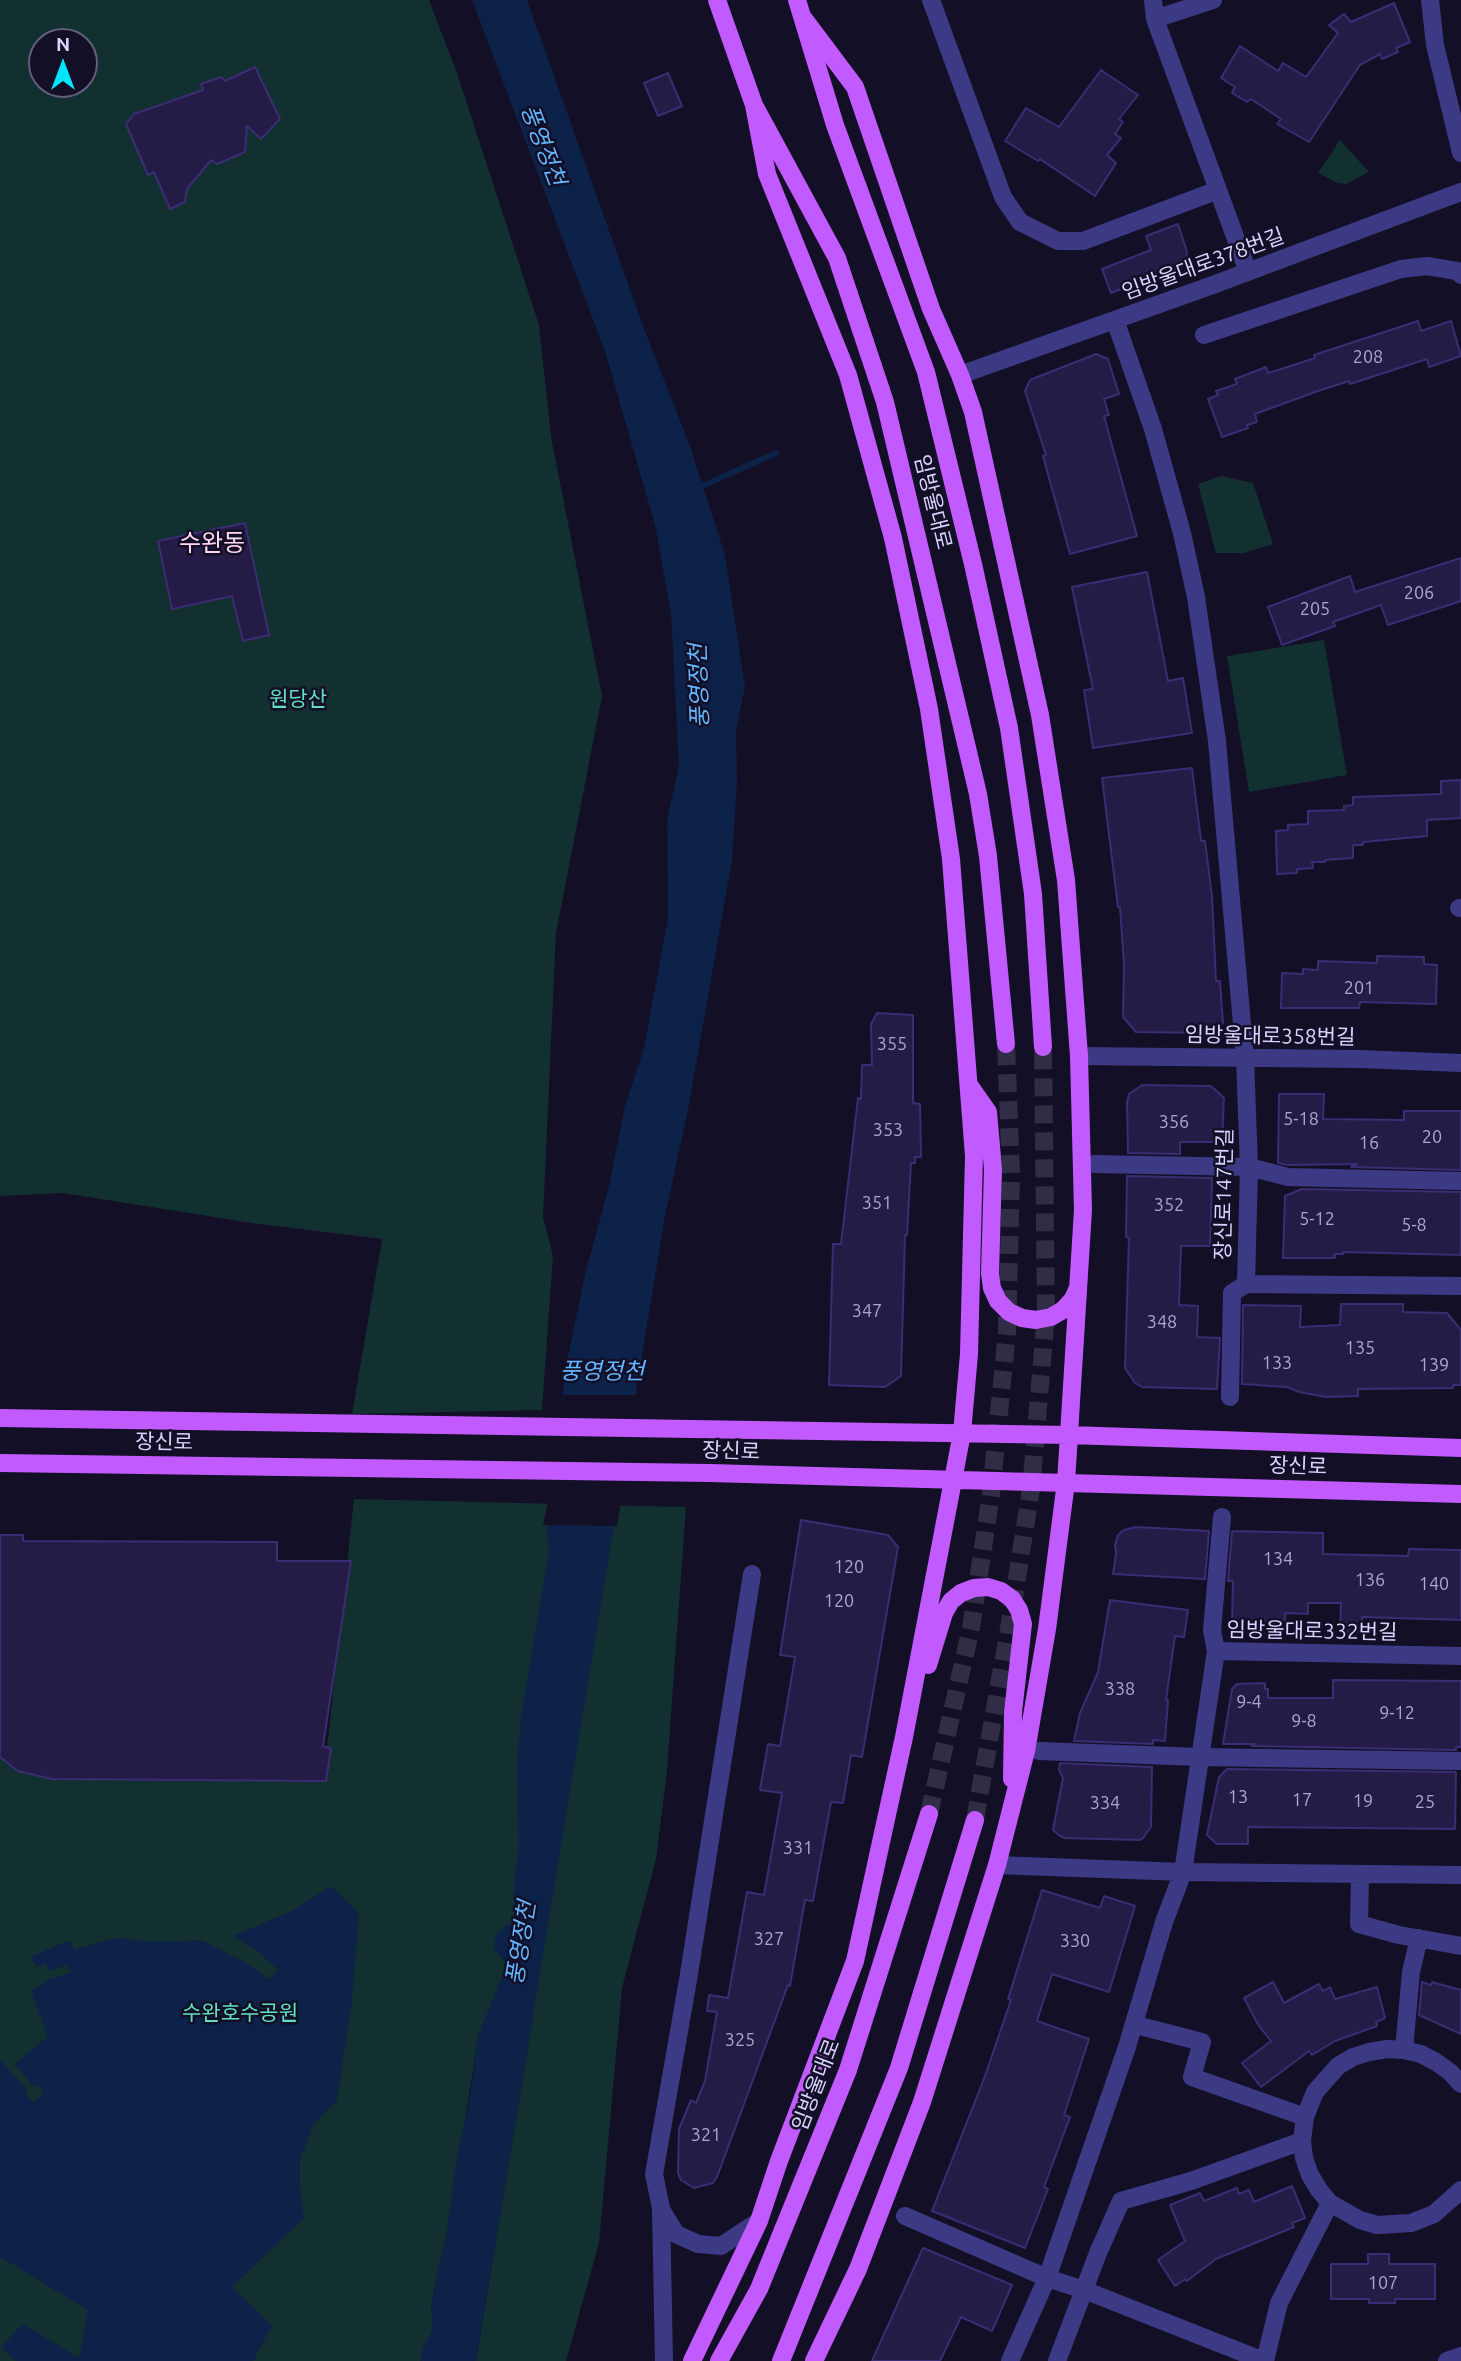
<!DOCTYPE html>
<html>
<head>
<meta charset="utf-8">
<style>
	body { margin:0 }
	#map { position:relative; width:1461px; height:2361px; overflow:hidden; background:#130f26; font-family:Ubuntu,sans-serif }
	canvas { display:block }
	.north { position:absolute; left:28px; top:28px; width:70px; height:70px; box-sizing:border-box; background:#130f26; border:2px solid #625e7d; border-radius:50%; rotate:0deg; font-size:19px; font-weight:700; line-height:28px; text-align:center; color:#d9d4ff }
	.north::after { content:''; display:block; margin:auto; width:24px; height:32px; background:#00e5ff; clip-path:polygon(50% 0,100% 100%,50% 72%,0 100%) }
</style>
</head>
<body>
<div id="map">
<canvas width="1461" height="2361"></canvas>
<div class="north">N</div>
</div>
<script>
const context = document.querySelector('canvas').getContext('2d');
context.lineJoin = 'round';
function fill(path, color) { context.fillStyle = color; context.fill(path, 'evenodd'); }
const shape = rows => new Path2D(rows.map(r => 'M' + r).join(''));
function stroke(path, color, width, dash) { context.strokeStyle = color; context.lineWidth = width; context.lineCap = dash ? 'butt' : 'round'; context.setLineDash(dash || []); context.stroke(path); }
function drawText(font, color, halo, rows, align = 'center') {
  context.font = font + ' Ubuntu,"Noto Sans KR",sans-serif'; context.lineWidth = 5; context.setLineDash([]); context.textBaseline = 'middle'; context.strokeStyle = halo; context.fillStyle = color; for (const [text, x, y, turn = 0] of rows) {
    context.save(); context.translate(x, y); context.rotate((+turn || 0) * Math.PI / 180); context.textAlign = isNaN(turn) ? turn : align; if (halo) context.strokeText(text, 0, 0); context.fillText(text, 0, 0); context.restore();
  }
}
fill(shape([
	[0,0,429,0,458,76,539,325,551,437,602,696,556,933,543,1217,553,1256,542,1410,352,1414,382,1239,252,1223,63,1193,0,1196],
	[42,42,84,42,84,84,42,84],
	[1340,140,1369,172,1346,184,1337,183,1318,173],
	[1221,476,1253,483,1273,544,1244,553,1216,553,1198,484],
	[1324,640,1347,775,1249,792,1227,656],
	[354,1499,686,1507,667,1770,656,1859,622,1988,599,2243,566,2361,476,2361,535,2002,479,2033,447,2231,431,2305,433,2329,421,2361,0,2361,0,1741,325,1766]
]), '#12302f');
fill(shape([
	[472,0,527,0,643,326,690,446,725,555,745,687,736,730,737,781,732,860,688,1110,665,1216,476,2361,420,2361,423,2348,433,2329,431,2305,447,2231,457,2156,468,2107,479,2033,507,1964,493,1948,496,1936,502,1928,514,1921,514,1882,519,1846,517,1767,521,1715,549,1551,546,1529,553,1493,565,1371,585,1274,608,1190,625,1106,644,1048,668,918,667,820,679,766,671,613,655,525,605,351],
	[331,1886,359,1914,352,2000,337,2100,314,2124,300,2160,300,2188,304,2218,232,2287,272,2326,253,2361,16,2361,1,2347,23,2324,79,2358,88,2310,0,2257,0,2060,28,2090,25,2093,33,2102,44,2093,36,2084,33,2086,15,2064,48,2036,31,1991,50,1979,71,1972,66,1965,49,1971,46,1963,37,1967,30,1957,71,1940,74,1950,115,1938,157,1942,201,1940,244,1962,269,1979,278,1970,259,1952,233,1936,294,1910]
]), '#0c2248');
fill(shape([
	[559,1395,639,1395,617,1526,543,1525,550,1493]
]), '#130f26');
stroke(shape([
	[698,488,776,453]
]), '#0c2248', 6);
const building = shape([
	[1394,3,1410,42,1396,48,1398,52,1382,59,1380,54,1360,65,1309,142,1277,124,1281,119,1251,99,1247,102,1232,93,1235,87,1221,78,1240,46,1278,71,1283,63,1306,77,1338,33,1329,25,1344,14,1351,22,1394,3],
	[255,67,280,119,261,139,247,126,245,152,217,164,211,160,187,189,185,202,170,209,154,172,148,175,126,124,134,114,203,90,201,84,221,77,225,81,255,67],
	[1101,70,1138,95,1119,119,1123,122,1115,134,1121,138,1107,155,1116,163,1095,196,1040,159,1038,161,1005,141,1026,108,1059,127,1101,70],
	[668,73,682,106,658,116,644,83,668,73],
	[1178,224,1187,252,1186,261,1180,269,1163,276,1162,273,1111,293,1102,269,1151,250,1146,236,1178,224],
	[1418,321,1421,331,1451,321,1461,356,1429,367,1427,359,1350,384,1349,381,1318,391,1255,414,1257,422,1247,425,1248,428,1222,437,1208,399,1218,395,1216,391,1237,384,1235,379,1266,367,1268,373,1275,371,1315,358,1314,355,1418,321],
	[1096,354,1108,359,1119,394,1104,399,1109,415,1104,416,1137,536,1070,554,1043,456,1046,455,1025,391,1030,380,1096,354],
	[245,523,269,635,243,641,232,596,172,609,158,541,245,523],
	[1461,558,1461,601,1388,625,1381,605,1333,622,1335,626,1282,645,1268,607,1350,576,1355,592,1461,558],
	[1147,572,1168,681,1183,678,1192,733,1093,748,1084,690,1093,689,1072,587,1147,572],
	[1192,768,1201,841,1205,841,1212,897,1216,981,1220,981,1223,1023,1212,1033,1136,1032,1123,1017,1124,965,1120,907,1118,907,1102,778,1192,768],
	[1461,780,1461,818,1427,820,1427,836,1363,842,1363,845,1353,845,1353,858,1325,860,1325,862,1312,862,1313,868,1297,869,1297,873,1277,874,1276,831,1288,830,1288,825,1308,824,1308,811,1344,810,1344,806,1353,805,1353,797,1441,794,1441,781,1461,780],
	[1377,956,1424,957,1424,964,1437,965,1436,1004,1360,1002,1359,1008,1281,1008,1282,973,1303,974,1303,969,1318,970,1318,961,1377,963,1377,956],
	[877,1013,913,1015,913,1103,920,1104,921,1157,915,1157,915,1163,911,1163,907,1235,905,1235,901,1376,885,1387,829,1385,833,1244,841,1244,858,1098,861,1099,862,1065,872,1065,871,1024,877,1013],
	[1142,1085,1211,1086,1224,1098,1222,1142,1180,1142,1180,1154,1128,1153,1127,1103,1129,1094,1142,1085],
	[1279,1094,1324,1094,1323,1119,1404,1120,1404,1111,1461,1111,1461,1170,1351,1167,1357,1164,1288,1165,1278,1163,1279,1094],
	[1127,1176,1212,1178,1210,1246,1181,1246,1179,1305,1198,1306,1197,1337,1220,1338,1217,1389,1142,1387,1135,1383,1125,1368,1129,1238,1126,1237,1127,1176],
	[1302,1189,1461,1192,1461,1255,1343,1252,1343,1254,1335,1254,1335,1258,1283,1258,1285,1196,1302,1189],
	[1341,1304,1403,1304,1403,1312,1447,1313,1461,1330,1461,1385,1453,1385,1453,1388,1358,1389,1358,1396,1326,1397,1299,1392,1287,1387,1242,1384,1243,1305,1301,1306,1300,1327,1340,1325,1341,1304],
	[801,1520,888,1535,898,1547,862,1757,851,1755,843,1803,831,1802,813,1901,805,1900,790,1986,788,1985,717,2177,713,2183,694,2188,681,2180,678,2173,679,2129,691,2100,696,2103,705,2081,717,2012,707,2011,709,1995,728,1998,747,1892,764,1895,782,1793,760,1790,768,1744,780,1746,795,1657,780,1655,801,1520],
	[1136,1527,1209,1531,1205,1579,1113,1574,1116,1553,1115,1545,1118,1535,1124,1530,1136,1527],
	[1232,1531,1323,1533,1323,1554,1408,1556,1409,1549,1461,1550,1461,1620,1362,1617,1362,1632,1340,1632,1341,1603,1308,1603,1308,1614,1285,1613,1285,1624,1232,1623,1233,1581,1228,1581,1232,1531],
	[0,1535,23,1535,23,1541,277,1542,277,1561,351,1561,323,1746,331,1749,326,1781,52,1779,18,1771,0,1757,0,1535],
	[1110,1600,1188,1610,1184,1637,1175,1636,1166,1700,1168,1700,1165,1741,1153,1740,1153,1744,1074,1741,1080,1713,1098,1672,1110,1600],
	[1333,1680,1461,1681,1461,1747,1456,1747,1456,1750,1252,1746,1255,1744,1223,1744,1232,1689,1237,1684,1265,1683,1265,1689,1268,1689,1268,1698,1333,1698,1333,1680],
	[1060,1763,1152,1767,1151,1827,1143,1838,1140,1840,1065,1838,1060,1836,1053,1830,1063,1778,1059,1770,1060,1763],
	[1227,1769,1456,1772,1455,1829,1248,1827,1248,1844,1217,1844,1207,1835,1219,1777,1227,1769],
	[1042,1890,1100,1908,1104,1896,1135,1906,1109,1992,1052,1974,1037,2021,1089,2039,1064,2115,1070,2117,1044,2187,1048,2189,1025,2248,932,2211,985,2076,1011,2000,1008,1999,1042,1890],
	[1273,1982,1284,2003,1319,1984,1323,1991,1330,1987,1335,1999,1377,1987,1385,2018,1376,2022,1377,2026,1335,2041,1312,2055,1309,2051,1261,2087,1242,2063,1271,2041,1259,2026,1244,1998,1273,1982],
	[1422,1982,1431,1985,1432,1982,1461,1990,1461,2034,1419,2015,1422,1982],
	[1292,2186,1305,2218,1292,2223,1294,2227,1216,2259,1187,2281,1185,2279,1175,2286,1158,2260,1185,2241,1170,2205,1200,2193,1204,2201,1237,2188,1239,2194,1249,2190,1254,2202,1292,2186],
	[923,2248,1012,2285,992,2331,961,2317,940,2361,872,2361,923,2248],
	[1368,2254,1389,2254,1389,2264,1435,2264,1435,2299,1395,2299,1395,2303,1369,2303,1369,2299,1331,2299,1331,2264,1368,2264,1368,2254]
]);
fill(building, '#241b47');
stroke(building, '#3b2d73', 2);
stroke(shape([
	[929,1814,971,1628,991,1494,1007,1332,1011,1175,1006,1044],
	[975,1820,1008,1635,1031,1489,1046,1315,1043,1047]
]), '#312d47', 18, [18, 9]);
stroke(shape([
	[931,0,1003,197,1020,222,1058,241,1083,241,1218,190,1248,272],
	[1153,0,1155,19],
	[1213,0,1155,19,1218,190],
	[1430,0,1435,45,1461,153],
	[1115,320,1153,429,1182,533,1196,597,1217,741,1245,1058,1249,1167,1246,1284,1461,1286],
	[1204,335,1401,269,1427,266,1457,271,1461,275],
	[960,375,1210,286,1461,192],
	[1459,908,1461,908],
	[1079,1056,1359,1059,1461,1063],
	[1094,1164,1249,1167,1288,1177,1461,1181],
	[1230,1397,1232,1293,1246,1284],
	[1216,1651,1212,1630,1222,1517],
	[1039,1751,1199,1757,1461,1761],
	[997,1865,1183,1872,1461,1875],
	[1360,1874,1359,1924,1399,1935,1461,1946],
	[1144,2027,1202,2042,1192,2077,1305,2117],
	[1404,2050,1411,1972,1419,1938],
	[1461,2084,1450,2072,1436,2062,1421,2054,1404,2050,1387,2049,1369,2052,1353,2057,1338,2066,1315,2092,1305,2117,1302,2141,1304,2158,1310,2175,1319,2190,1330,2203,1360,2220,1377,2225,1411,2223,1434,2214,1461,2190],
	[662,2211,676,2234,698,2244,721,2246,759,2221],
	[905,2216,1047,2278,1084,2290,1264,2361],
	[664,2361,661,2208,654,2174,688,1980,752,1574],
	[1010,2361,1047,2278,1127,2047,1164,1922,1183,1872,1216,1651,1461,1656],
	[1057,2361,1098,2253,1121,2201,1191,2181,1302,2141],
	[1265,2361,1279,2303,1330,2203],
	[1447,2361,1461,2356]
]), '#3d3a85', 18);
stroke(shape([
	[717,0,754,105,837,258,885,402,978,794,988,856,1006,1044],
	[797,0,835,125,926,372,973,564,1009,728,1033,894,1043,1047],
	[804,19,855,87,931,309,960,375,973,412,1040,715,1066,880,1079,1056,1083,1210,1066,1482,1047,1629,1026,1751,997,1865,922,2102,858,2269,814,2361],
	[969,1085,988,1112,993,1169,990,1274,992,1288,998,1301,1009,1312,1022,1318,1036,1320,1051,1317,1063,1310,1073,1299,1077,1290],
	[0,1418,1069,1435,1461,1448],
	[0,1463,710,1473,1461,1494],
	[928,1665,944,1613,951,1601,961,1593,974,1588,988,1587,1001,1591,1012,1599,1019,1610,1023,1624,1013,1712,1012,1779],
	[692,2361,759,2221,779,2161,855,1961,904,1737,962,1433,969,1354,974,1156,951,859,929,709,893,538,848,375,767,174,754,105],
	[719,2361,759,2289,848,2070,929,1814],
	[781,2361,899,2068,975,1820]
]), '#c25bff', 18);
drawText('18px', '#aca6d1', null, [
	["208",1368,357],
	["206",1419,593],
	["205",1315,609],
	["201",1359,988],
	["355",892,1044],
	["5-18",1301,1119],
	["356",1174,1122],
	["353",888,1130],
	["20",1432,1137],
	["16",1369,1143],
	["351",877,1203],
	["352",1169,1205],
	["5-12",1317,1219],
	["5-8",1414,1225],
	["347",867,1311],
	["348",1162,1322],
	["135",1360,1348],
	["133",1277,1363],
	["139",1434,1365],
	["134",1278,1559],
	["120",849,1567],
	["136",1370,1580],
	["140",1434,1584],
	["120",839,1601],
	["338",1120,1689],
	["9-4",1249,1702],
	["9-12",1397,1713],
	["9-8",1304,1721],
	["13",1238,1797],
	["17",1302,1800],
	["19",1363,1801],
	["25",1425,1802],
	["334",1105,1803],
	["331",798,1848],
	["327",769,1939],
	["330",1075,1941],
	["325",740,2040],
	["321",706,2135],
	["107",1383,2283]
]);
drawText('21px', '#d9d4ff', '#130f26', [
	["임방울대로378번길",1203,264,-20],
	["임방울대로",933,502,76],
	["임방울대로358번길",1270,1036,1],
	["장신로147번길",1224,1194,-89],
	["장신로",164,1442,1],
	["장신로",731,1451,2],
	["장신로",1298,1466,2],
	["임방울대로332번길",1312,1631,1],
	["임방울대로",816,2085,-69]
]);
drawText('21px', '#5fe0c0', '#130f26', [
	["원당산",298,699],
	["수완호수공원",240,2013]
]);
drawText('italic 23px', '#62b6ff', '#130f26', [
	["풍영정천",543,145,69],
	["풍영정천",699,686,-92],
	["풍영정천",602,1371],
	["풍영정천",521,1943,-81]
]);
drawText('24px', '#ffd6f0', '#130f26', [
	["수완동",212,543]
]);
</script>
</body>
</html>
